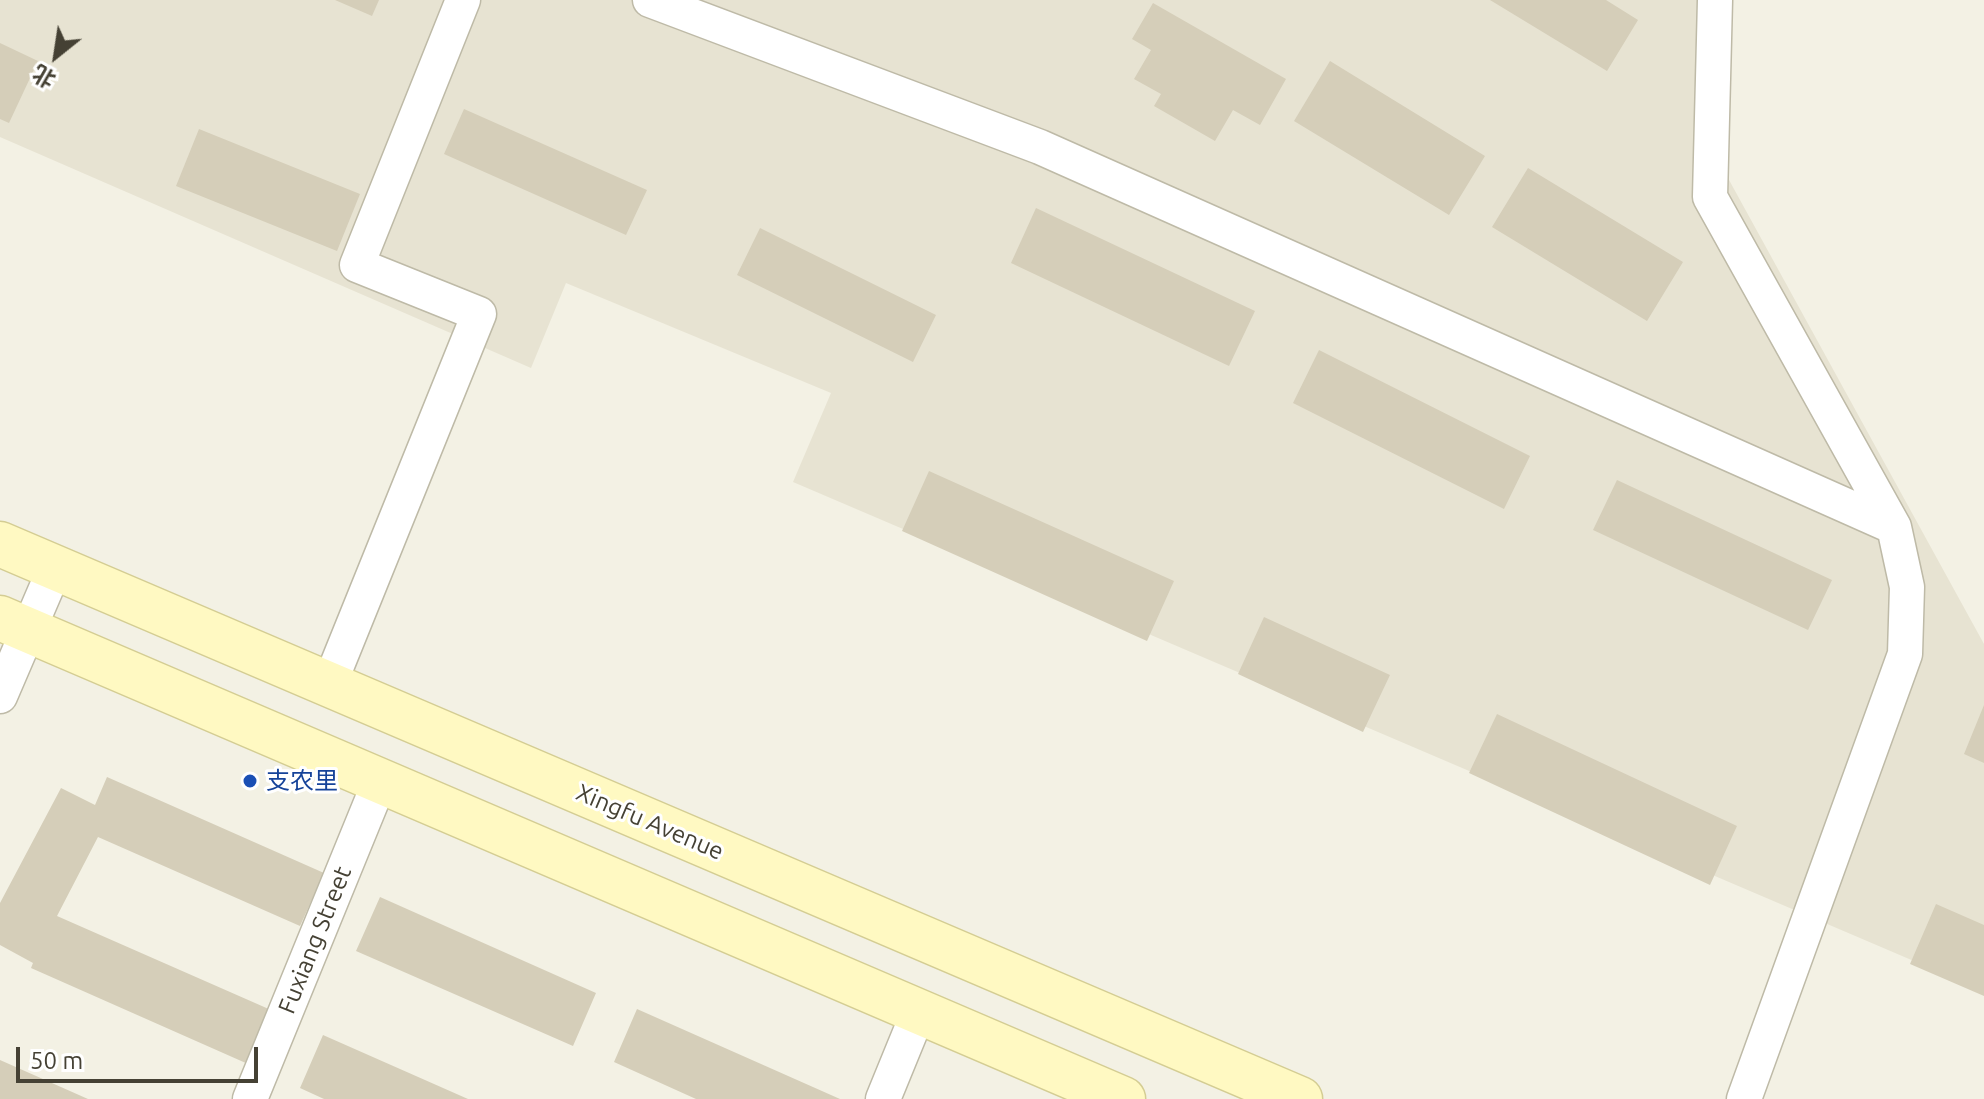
<!DOCTYPE html>
<html>
<head>
<meta charset="utf-8">
<style>
	body { margin:0 }
	#map { position:relative; width:1984px; height:1099px; overflow:hidden; background:#f3f1e4; font-family:Ubuntu,"Noto Sans SC",sans-serif }
	canvas { display:block }
	.north { position:absolute; left:16px; top:16px; width:80px; height:80px; -webkit-text-stroke:6px #fff; paint-order:stroke; rotate:210deg; font-size:22px; font-weight:700; line-height:32px; text-align:center; color:#454134 }
	.north::after { content:''; display:block; margin:auto; width:28px; height:36px; background:#454134; clip-path:polygon(50% 0,100% 100%,50% 72%,0 100%) }
	.scale { position:absolute; left:16px; top:1047px; width:242px; height:36px; box-sizing:border-box; border:4px solid #454134; border-top:0; padding-left:10px; font-size:24px; line-height:28px; white-space:nowrap; color:#454134; -webkit-text-stroke:6px #fff; paint-order:stroke }
</style>
</head>
<body>
<div id="map">
<canvas width="1984" height="1099"></canvas>
<div class="north">北</div>
<div class="scale">50 m</div>
</div>
<script>
const context = document.querySelector('canvas').getContext('2d');
context.lineJoin = 'round';
function fill(path, color) { context.fillStyle = color; context.fill(path, 'evenodd'); }
const shape = rows => new Path2D(rows.map(r => 'M' + r).join(''));
function stroke(path, color, width, dash) { context.strokeStyle = color; context.lineWidth = width; context.lineCap = dash ? 'butt' : 'round'; context.setLineDash(dash || []); context.stroke(path); }
function drawText(font, color, halo, rows, align = 'center') {
  context.font = font + ' Ubuntu,"Noto Sans SC",sans-serif'; context.lineWidth = 6; context.setLineDash([]); context.textBaseline = 'middle'; context.strokeStyle = halo; context.fillStyle = color; for (const [text, x, y, turn = 0] of rows) {
    context.save(); context.translate(x, y); context.rotate((+turn || 0) * Math.PI / 180); context.textAlign = isNaN(turn) ? turn : align; if (halo) context.strokeText(text, 0, 0); context.fillText(text, 0, 0); context.restore();
  }
}
fill(shape([
	[0,0,1730,0,1723,169,1984,644,1984,991,793,482,831,393,566,283,531,368,0,137]
]), '#e7e3d2');
fill(shape([
	[335,0,379,0,372,16],
	[1490,0,1606,0,1638,20,1607,71],
	[1153,3,1286,79,1260,125,1233,110,1215,141,1154,106,1161,94,1134,79,1151,50,1132,39],
	[0,43,38,61,9,123,0,119],
	[1330,61,1485,156,1449,215,1294,121],
	[464,109,647,190,626,235,444,154],
	[199,129,360,194,337,251,176,186],
	[1528,168,1683,262,1647,321,1492,227],
	[1036,208,1255,311,1229,366,1011,263],
	[760,228,936,315,913,362,737,275],
	[1319,350,1530,456,1504,509,1293,403],
	[929,471,1174,581,1147,641,902,531],
	[1617,480,1832,580,1808,630,1593,530],
	[1264,617,1390,675,1363,732,1238,674],
	[1984,705,1984,763,1964,754],
	[1497,714,1737,826,1710,885,1469,773],
	[107,777,324,873,300,926,98,837,57,916,271,1010,248,1064,31,968,33,963,0,945,0,903,61,788,95,805],
	[380,897,596,993,573,1046,356,951],
	[1936,904,1984,925,1984,996,1910,964],
	[637,1009,840,1099,696,1099,614,1062],
	[323,1035,468,1099,324,1099,300,1088],
	[0,1060,88,1099,0,1099]
]), '#d5ceb9');
const minor = shape([
	[650,0,1040,147,1894,527],
	[1715,0,1710,197,1894,527,1907,587,1905,654,1744,1099],
	[329,685,479,314,357,265,463,0],
	[0,696,55,568],
	[250,1099,380,781],
	[883,1099,919,1011]
]);
const secondary = shape([
	[0,544,1300,1099],
	[0,618,1123,1099]
]);
stroke(minor, '#bebaa7', 37);
stroke(secondary, '#d4cd93', 47);
stroke(minor, '#fff', 34);
stroke(secondary, '#fff9c2', 44);
for (const [x, y, r, color] of [
	[250,781,8,"#1a4fb4"]
]) { const dot = new Path2D(); dot.arc(x, y, r, 0, 2 * Math.PI); context.fillStyle = color; context.fill(dot); stroke(dot, '#fff', 3); }
drawText('24px', '#164399', '#fff', [
	["支农里",266,781]
], 'left');
drawText('24px', '#454134', '#fff', [
	["Xingfu Avenue",650,822,23],
	["Fuxiang Street",315,940,-68]
]);
</script>
</body>
</html>
